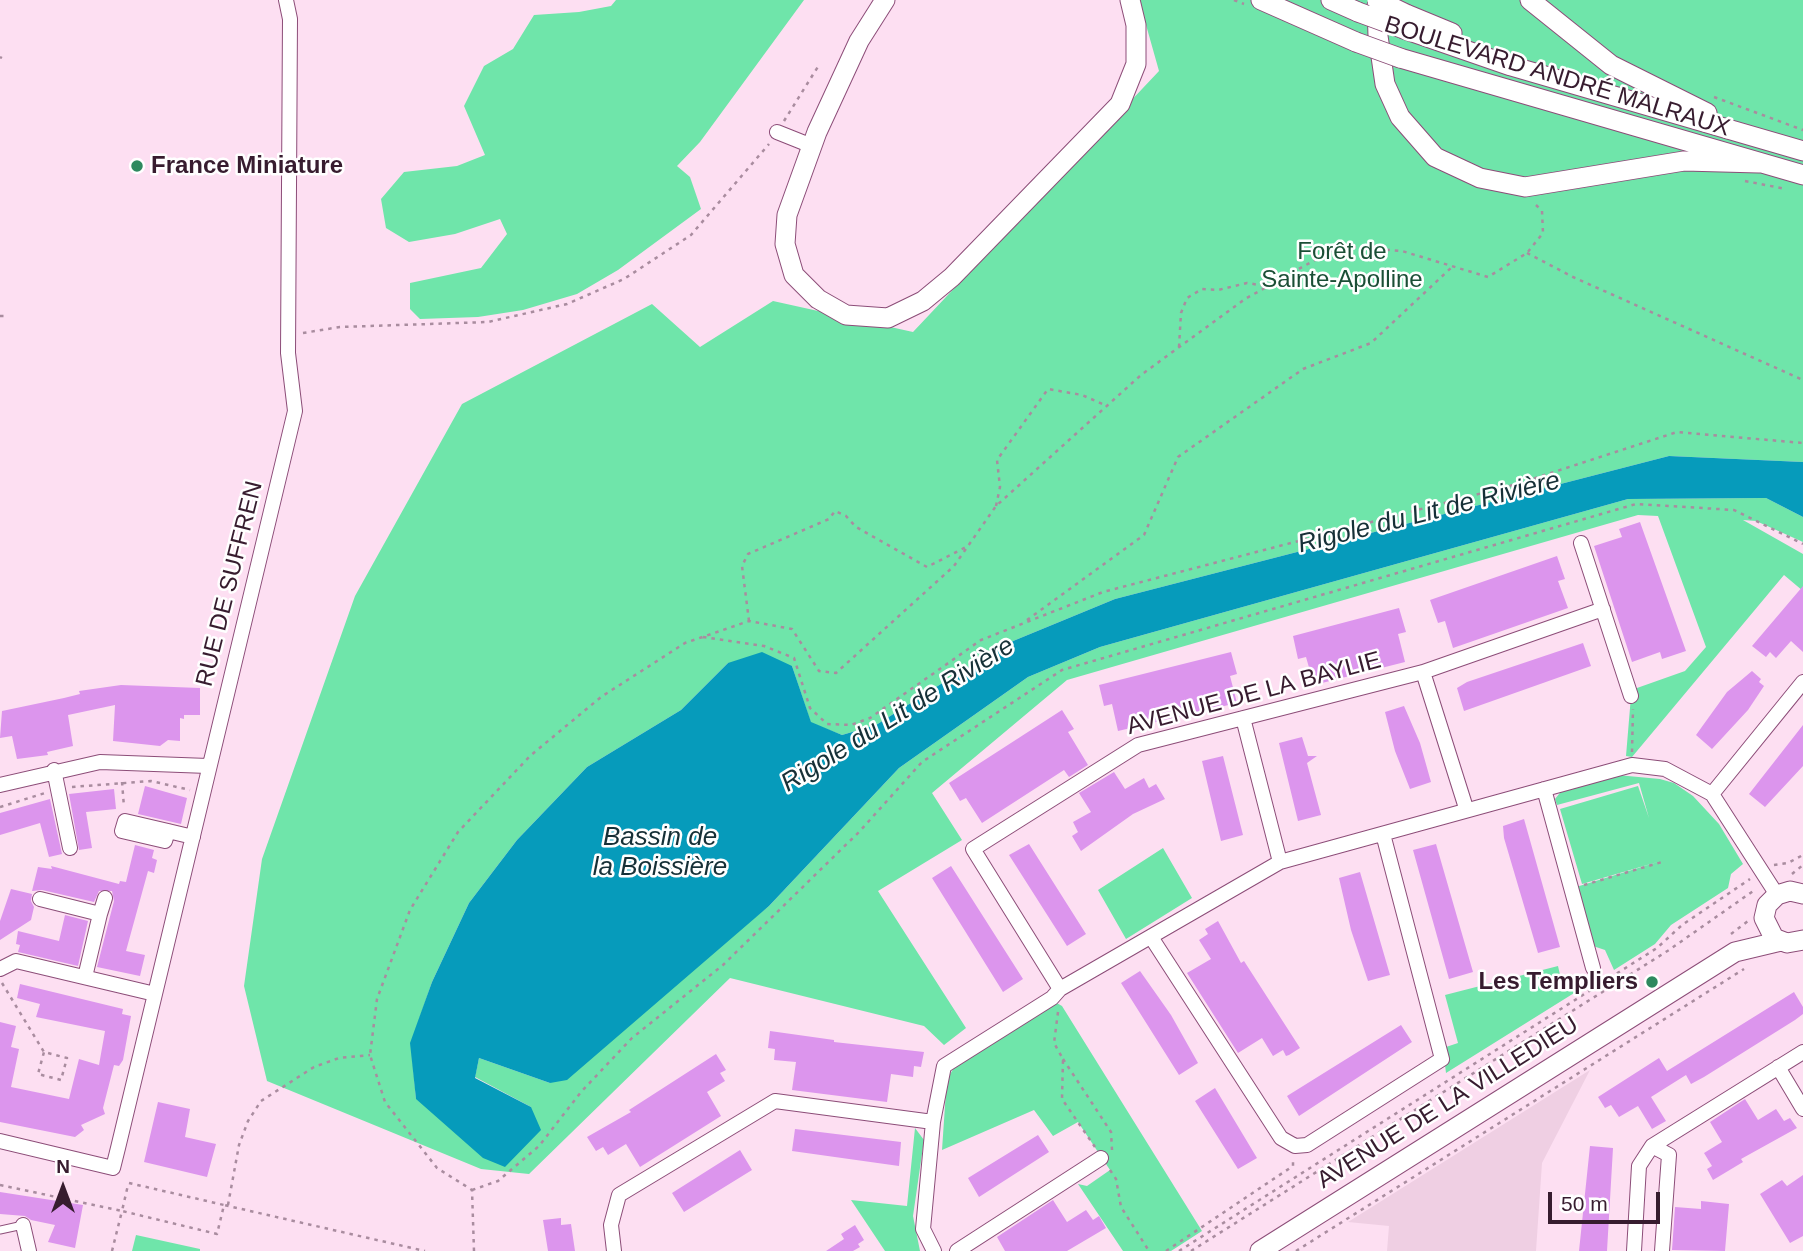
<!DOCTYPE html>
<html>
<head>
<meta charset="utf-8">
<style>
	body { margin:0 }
	#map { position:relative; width:1803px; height:1251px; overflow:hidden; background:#fddff2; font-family:Helvetica,sans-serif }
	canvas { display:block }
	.north { position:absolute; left:28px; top:1153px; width:70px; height:70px; -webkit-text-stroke:5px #fff; paint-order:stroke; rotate:0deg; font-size:19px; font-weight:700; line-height:28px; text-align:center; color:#371c2f }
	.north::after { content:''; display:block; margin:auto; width:24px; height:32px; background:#371c2f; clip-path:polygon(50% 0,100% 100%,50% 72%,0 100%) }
	.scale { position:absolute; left:1548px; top:1192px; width:112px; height:32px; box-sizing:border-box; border:4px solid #371c2f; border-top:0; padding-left:9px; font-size:21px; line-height:24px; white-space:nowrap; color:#371c2f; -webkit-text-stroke:5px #fff; paint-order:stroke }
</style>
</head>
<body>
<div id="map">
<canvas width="1803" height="1251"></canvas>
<div class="north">N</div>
<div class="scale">50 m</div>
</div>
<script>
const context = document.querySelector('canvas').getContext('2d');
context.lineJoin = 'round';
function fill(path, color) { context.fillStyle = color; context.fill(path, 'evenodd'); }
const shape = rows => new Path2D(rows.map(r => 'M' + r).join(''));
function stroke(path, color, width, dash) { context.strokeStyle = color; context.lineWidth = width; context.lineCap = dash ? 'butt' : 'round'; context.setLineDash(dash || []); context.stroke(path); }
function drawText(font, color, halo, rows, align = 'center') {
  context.font = font + ' Helvetica,sans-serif'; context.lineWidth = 5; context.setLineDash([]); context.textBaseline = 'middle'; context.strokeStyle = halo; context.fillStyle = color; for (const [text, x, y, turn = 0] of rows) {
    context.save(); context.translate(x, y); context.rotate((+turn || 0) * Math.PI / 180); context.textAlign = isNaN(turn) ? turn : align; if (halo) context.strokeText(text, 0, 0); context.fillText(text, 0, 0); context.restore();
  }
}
fill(shape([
	[1590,1070,1542,1163,1536,1251,1387,1251,1389,1226,1348,1222]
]), '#efcfe3');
fill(shape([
	[616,0,804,0,700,142,677,166,690,177,701,209,618,270,577,294,523,310,478,317,420,319,410,309,410,283,481,268,507,234,500,219,455,234,409,242,386,228,381,199,404,172,457,166,485,155,464,106,484,66,513,49,534,15,579,12,611,6],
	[1139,0,1803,0,1803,462,1669,456,1115,599,1001,646,876,725,842,735,811,723,792,666,728,663,681,710,587,767,517,840,469,903,432,982,411,1043,416,1099,531,1107,475,1077,479,1058,550,1083,769,906,899,768,1028,677,1100,647,1628,499,1766,498,1803,517,1803,542,1756,521,1743,520,1803,554,1803,591,1784,575,1632,757,1626,756,1631,696,1637,688,1685,671,1706,647,1658,516,1638,515,1067,680,932,793,962,840,878,891,966,1028,944,1045,924,1026,730,978,529,1174,481,1169,267,1081,244,986,262,859,355,596,462,404,652,304,700,347,773,301,913,332,1159,71],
	[1617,775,1660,779,1674,783,1693,796,1719,824,1743,864,1731,874,1728,888,1671,925,1655,944,1614,970,1605,950,1593,946,1576,887,1661,861,1582,884,1560,809,1638,786,1649,818,1639,783,1557,805,1555,799,1563,789],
	[1163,848,1192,898,1126,939,1098,890],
	[1558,966,1563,988,1577,986,1579,990,1446,1073,1443,1048,1458,1043,1445,995],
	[1055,1002,1062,1006,1202,1231,1171,1251,1123,1251,1078,1184,1087,1186,1110,1170,1078,1122,1053,1136,1034,1110,942,1150,946,1091,949,1076,955,1066],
	[915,1128,924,1140,913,1216,920,1251,885,1251,851,1200,907,1206],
	[136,1235,200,1249,200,1251,132,1251]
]), '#6fe5aa');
fill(shape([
	[1669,456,1803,462,1803,517,1766,498,1628,499,1100,647,1028,677,899,768,769,906,567,1080,550,1083,479,1058,475,1078,531,1107,541,1130,505,1167,483,1158,416,1099,410,1043,432,982,469,903,517,840,587,767,681,710,728,663,762,652,792,666,811,722,842,735,876,725,1001,646,1115,599]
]), '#069bbb');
fill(shape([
	[1640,522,1686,651,1662,659,1660,652,1632,662,1594,546,1622,537,1619,529],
	[1557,556,1565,579,1558,581,1568,608,1453,648,1445,621,1438,623,1430,600],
	[1803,586,1803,652,1791,641,1776,658,1770,652,1766,657,1752,646],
	[1399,608,1406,632,1398,634,1405,662,1314,685,1306,657,1298,659,1293,636],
	[1583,643,1591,666,1464,711,1457,688,1467,682],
	[1231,652,1237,674,1230,676,1237,703,1118,731,1112,704,1104,706,1099,685],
	[1752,671,1761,679,1759,682,1764,686,1748,710,1712,749,1696,735,1727,692],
	[121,685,200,688,200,715,184,715,184,719,180,718,180,741,168,740,160,746,113,741,115,705,68,715,73,746,47,752,48,755,17,759,12,736,0,738,2,711,64,698,80,694,79,691],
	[1404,706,1420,743,1431,782,1410,789,1395,751,1385,712],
	[1062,710,1074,729,1068,732,1088,765,1069,777,1064,770,982,823,966,798,960,801,949,783],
	[1803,725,1803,766,1765,807,1749,794],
	[1302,737,1308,756,1317,756,1307,763,1321,815,1298,821,1279,743],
	[1223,756,1243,835,1221,841,1202,761],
	[1114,772,1125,789,1144,778,1149,788,1156,784,1165,799,1133,814,1081,851,1072,836,1078,832,1073,822,1091,812,1079,793],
	[145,786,187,798,181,824,138,814],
	[114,789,116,809,86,812,92,848,79,850,69,794],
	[50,799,62,854,49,857,40,823,0,835,0,813],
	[1524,819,1560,947,1538,953,1504,838,1503,826],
	[1029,844,1086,934,1067,946,1009,855],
	[1436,844,1473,972,1449,979,1413,850],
	[135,845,154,850,152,858,157,860,154,873,148,871,126,951,145,955,140,976,97,967,114,901,112,891,99,891,94,902,42,890,32,891,38,867,52,869,51,866,119,884,120,881,126,882],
	[951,866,1023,979,1003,992,932,878],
	[1360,872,1390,975,1368,981,1351,930,1339,878],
	[11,889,32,894,31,901,34,907,31,920,0,940,0,921],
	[65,915,88,921,78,966,18,952,20,945,16,944,18,931,59,941],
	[1218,921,1241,963,1244,961,1300,1048,1289,1055,1286,1056,1283,1050,1273,1056,1262,1038,1238,1053,1187,973,1211,959,1199,940,1208,934,1205,929],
	[1140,971,1171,1015,1198,1063,1179,1075,1121,983],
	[20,984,123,1009,122,1014,131,1016,123,1060,119,1066,114,1065,103,1108,105,1114,81,1125,84,1130,75,1137,0,1122,0,1022,16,1026,11,1047,19,1049,11,1087,69,1099,79,1059,99,1065,105,1031,36,1017,40,1004,17,998],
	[1794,992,1803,1007,1803,1014,1795,1020,1704,1077,1691,1084,1686,1075,1651,1097,1666,1121,1652,1129,1638,1106,1619,1117,1611,1105,1605,1108,1598,1097,1659,1058,1667,1071],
	[1401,1025,1412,1042,1299,1116,1287,1096],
	[770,1031,834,1040,834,1042,924,1052,921,1067,914,1066,913,1077,891,1074,887,1102,792,1090,796,1062,774,1060,775,1049,768,1048],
	[716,1054,726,1070,720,1073,725,1081,707,1092,721,1116,640,1167,626,1144,608,1155,603,1147,596,1151,587,1137,631,1112,629,1110],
	[1215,1088,1257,1158,1238,1169,1195,1101],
	[1745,1099,1758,1120,1776,1109,1784,1121,1790,1118,1797,1128,1741,1159,1743,1162,1713,1180,1707,1169,1712,1166,1704,1153,1722,1142,1710,1122],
	[158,1102,190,1109,185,1137,216,1144,207,1177,144,1162],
	[795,1129,901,1142,899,1166,792,1151],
	[1038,1135,1049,1152,979,1197,968,1178],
	[1590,1146,1613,1148,1607,1251,1579,1251],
	[740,1150,752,1170,684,1212,672,1193],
	[1803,1175,1803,1236,1790,1243,1760,1194,1782,1180,1787,1186],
	[0,1192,83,1205,75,1248,48,1242,55,1225,31,1220,25,1216,0,1214],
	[1053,1200,1067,1222,1086,1210,1093,1220,1099,1216,1106,1228,1067,1251,1005,1251,997,1237],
	[1701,1201,1729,1204,1725,1251,1672,1250,1675,1207,1701,1209],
	[561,1218,561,1225,571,1224,575,1251,548,1251,543,1220],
	[855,1225,864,1240,858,1244,860,1247,853,1251,826,1251,844,1239,841,1234]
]), '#dc95ed');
const lane = shape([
	[0,1230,23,1225]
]);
const street = shape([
	[777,132,812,146],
	[1581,543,1631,696],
	[1423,672,1466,808],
	[1243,718,1280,862],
	[54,770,70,848],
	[0,785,100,762,208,766],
	[1544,789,1593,968],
	[1712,794,1803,682],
	[168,831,165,841,122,831,125,821,168,831,193,837],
	[40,899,100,914,85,977],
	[100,914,105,898],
	[1151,937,1281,1138,1295,1146,1307,1145,1442,1059,1383,834],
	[0,969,16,961,155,994],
	[1060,989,973,849,1138,745,1423,672,1603,609],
	[1778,1067,1803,1109],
	[0,1141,113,1168,118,1148,295,411,288,353,290,19,286,0],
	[1652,1146,1669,1155,1662,1251],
	[23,1225,29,1251],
	[614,1251,611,1225,619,1195,775,1101,933,1122],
	[934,1251,923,1229,933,1122,944,1066,1052,998,1060,989,1280,862,1632,765,1665,769,1712,794,1777,895],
	[957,1251,1101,1158],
	[1634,1251,1639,1166,1652,1146,1803,1052]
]);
const secondary = shape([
	[885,0,859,41,817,132,787,215,785,244,794,275,818,299,846,315,888,318,923,301,952,277,1120,104,1136,64,1136,25,1130,0],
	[1261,0,1356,42],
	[1331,0,1358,12],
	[1530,0,1611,65,1707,113],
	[1377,6,1378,36,1385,84,1400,117,1435,157,1480,178,1525,187,1684,161,1759,163],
	[1406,14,1452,33],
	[1404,29,1511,66,1803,151],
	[1400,58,1803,175],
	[1803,894,1790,891,1777,895,1767,905,1764,918,1774,938,1787,943,1803,940],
	[1260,1251,1735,952,1781,941]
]);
stroke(lane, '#8c4d78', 9);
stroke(street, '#8c4d78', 16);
stroke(secondary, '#8c4d78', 21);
stroke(shape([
	[1234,0,1244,4],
	[0,57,2,58],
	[1714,97,1803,130],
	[784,121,819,65],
	[1745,181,1786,189],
	[1527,253,1573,277,1803,380],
	[0,316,4,316],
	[303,333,340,327,488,322,567,304,624,279,691,235,769,144],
	[1179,347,1181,313,1187,298,1202,289,1218,290,1247,283,1266,286],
	[996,506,1000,487,997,460,1048,389,1082,395,1107,406],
	[1027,620,1144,535,1178,457,1303,369,1371,343,1453,266],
	[749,621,742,566,748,554,829,519,835,511,846,516,856,527,927,567,968,546],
	[703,637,764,646,794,658,810,708,827,724,851,725,870,718,981,640,1103,592,1517,484,1677,432,1803,443],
	[1632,752,1633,709],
	[122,782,124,807],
	[72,787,151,781,190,790],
	[0,807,45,793],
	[1774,865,1788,863,1803,855],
	[1792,874,1803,865],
	[1584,885,1662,862],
	[1731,934,1748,921],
	[2,983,44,1052,67,1058,61,1080,38,1074,44,1052],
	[1058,1012,1054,1043,1063,1059,1062,1099,1095,1147],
	[1063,1059,1111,1132,1112,1150],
	[1110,1170,1116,1179,1121,1207,1149,1251],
	[129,1183,224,1205],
	[0,1185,122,1211,128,1185],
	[472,1190,498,1181,539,1146,581,1092,632,1038,723,965,859,832,922,762,1062,670,1636,504,1734,510,1803,544],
	[228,1205,239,1145,248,1121,261,1101,314,1067,339,1058,370,1055],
	[112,1251,122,1211,217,1234,224,1205,425,1251],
	[474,1251,472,1190,437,1168,385,1102,370,1055,377,999,410,910,458,832,530,756,601,697,685,643,749,621,792,629,819,671,836,673,954,566,996,506,1141,375,1245,299,1340,246,1402,251,1488,277,1527,253,1543,233,1542,211,1535,204],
	[1166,1251,1293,1166,1293,1161],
	[1179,1251,1657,948,1682,925,1750,879],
	[1191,1251,1669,950,1756,889],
	[1296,1251,1744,969]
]), '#a98c9f', 2.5, [3.5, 5]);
stroke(lane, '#fff', 7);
stroke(street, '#fff', 14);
stroke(secondary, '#fff', 19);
const secondaryBridge = shape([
	[1377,0,1406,14],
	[1358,12,1404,29],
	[1356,42,1400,58]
]);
stroke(secondaryBridge, '#8c4d78', 21, []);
stroke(secondaryBridge, '#fff', 19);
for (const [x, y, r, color] of [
	[137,166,7,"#2e895f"],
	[1652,982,7,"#2e895f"]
]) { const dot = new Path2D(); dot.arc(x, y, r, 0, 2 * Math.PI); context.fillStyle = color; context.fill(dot); stroke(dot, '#fff', 2.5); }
drawText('24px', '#371c2f', '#fff', [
	["BOULEVARD ANDRÉ MALRAUX",1557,77,17],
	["RUE DE SUFFREN",230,584,-76],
	["AVENUE DE LA BAYLIE",1254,694,-15],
	["AVENUE DE LA VILLEDIEU",1448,1103,-32]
]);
drawText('bold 24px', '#371c2f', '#fff', [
	["France Miniature",151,166],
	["Les Templiers",1638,982,"right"]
], 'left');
drawText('24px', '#1b4f36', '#fff', [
	["Forêt de",1342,252],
	["Sainte-Apolline",1342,280]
]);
drawText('italic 26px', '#163037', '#fff', [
	["Rigole du Lit de Rivière",1429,513,-14],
	["Rigole du Lit de Rivière",898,715,-32],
	["Bassin de",660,838],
	["la Boissière",660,868]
]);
</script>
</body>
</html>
